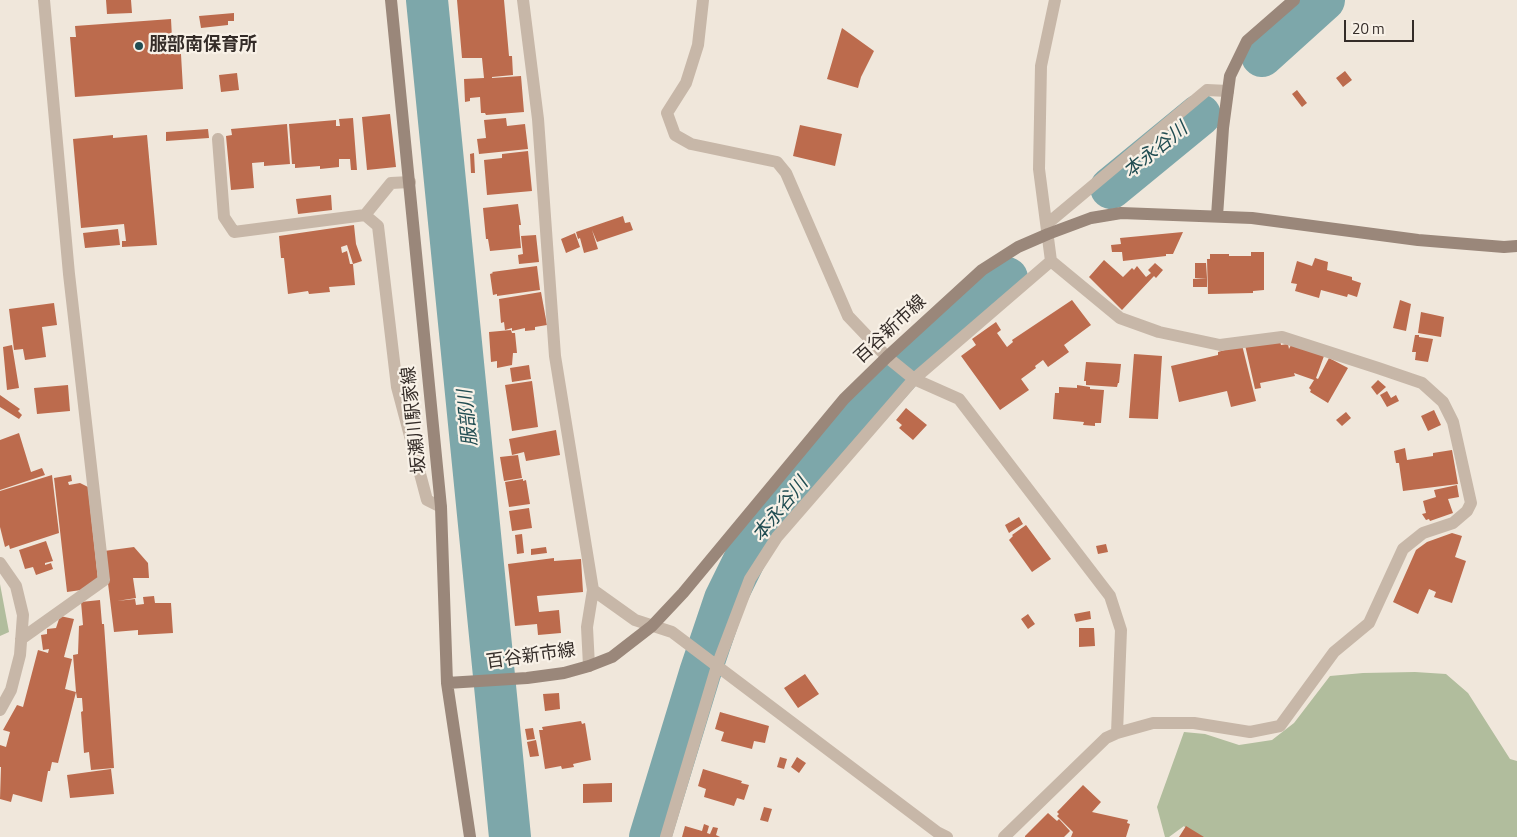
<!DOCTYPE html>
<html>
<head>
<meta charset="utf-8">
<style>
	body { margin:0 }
	#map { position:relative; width:1517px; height:837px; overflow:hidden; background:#f0e7db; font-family:"Titillium Web",sans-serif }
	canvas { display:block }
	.scale { position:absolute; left:1344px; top:20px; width:70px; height:22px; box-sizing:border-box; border:2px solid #342c28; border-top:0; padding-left:6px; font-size:15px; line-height:18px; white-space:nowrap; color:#342c28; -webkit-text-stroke:4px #f8f1e7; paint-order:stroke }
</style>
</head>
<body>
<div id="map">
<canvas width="1517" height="837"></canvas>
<div class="scale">20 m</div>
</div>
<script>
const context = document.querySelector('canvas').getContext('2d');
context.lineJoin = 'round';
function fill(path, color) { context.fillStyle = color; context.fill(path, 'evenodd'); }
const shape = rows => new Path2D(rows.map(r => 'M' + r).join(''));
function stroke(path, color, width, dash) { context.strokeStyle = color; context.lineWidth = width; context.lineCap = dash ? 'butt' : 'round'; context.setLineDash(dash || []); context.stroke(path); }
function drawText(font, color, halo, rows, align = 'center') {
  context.font = font + ' "Titillium Web","Noto Sans JP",sans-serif'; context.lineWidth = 4.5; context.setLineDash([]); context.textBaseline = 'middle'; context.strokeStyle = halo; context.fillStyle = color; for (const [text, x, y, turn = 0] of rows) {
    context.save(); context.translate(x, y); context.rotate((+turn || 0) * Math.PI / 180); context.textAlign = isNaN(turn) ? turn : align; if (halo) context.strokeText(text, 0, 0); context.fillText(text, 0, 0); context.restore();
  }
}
fill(shape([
	[0,584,9,632,0,636],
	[1415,672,1446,674,1468,693,1510,759,1517,761,1517,837,1193,837,1184,826,1169,837,1165,837,1157,807,1184,732,1205,734,1239,745,1272,740,1294,723,1330,676,1363,673]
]), '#b1bd9d');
stroke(shape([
	[427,0,510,837],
	[1262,56,1324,0],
	[1111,188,1200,115],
	[650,837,700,673,725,599,758,532,916,354,1007,278]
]), '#7da7aa', 42);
fill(shape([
	[106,0,131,0,132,13,107,14],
	[457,0,504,0,509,56,512,56,513,75,492,77,492,78,521,76,524,112,486,115,485,113,481,113,480,97,470,98,470,101,465,102,464,79,484,78,482,58,462,58],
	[234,13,234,21,228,21,228,25,201,28,199,16],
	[171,19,172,38,180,37,183,89,75,97,70,37,76,37,75,26],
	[842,28,874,51,861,77,858,88,827,79],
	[1345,71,1352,80,1343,87,1336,78],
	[237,73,239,90,221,92,219,75],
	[1297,90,1307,103,1302,107,1292,94],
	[390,114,396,167,367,170,362,117],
	[353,118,357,170,351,170,350,159,339,159,339,167,320,169,320,166,295,168,295,164,292,164,289,124,336,120,336,126,340,126,339,119],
	[506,118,507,126,525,124,528,149,479,154,477,139,486,138,484,120],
	[287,124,290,164,264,166,264,162,252,163,254,188,231,190,226,136,232,135,231,129],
	[800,125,842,134,835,166,793,156],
	[208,129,209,138,166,141,166,132],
	[113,135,113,138,147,135,157,245,122,247,122,241,126,241,124,224,81,228,73,139],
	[528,151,532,191,487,195,484,160,502,158,502,154],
	[474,153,475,173,471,173,470,154],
	[331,195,332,210,298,214,296,199],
	[518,204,521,225,519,225,519,227,521,248,490,251,488,239,486,239,483,208],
	[623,216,625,223,630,222,633,230,597,242,592,230,598,249,584,253,580,238,578,239,576,232],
	[354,225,356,244,362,261,353,264,347,245,341,247,342,253,347,251,350,264,353,264,355,285,329,287,330,292,309,294,308,291,288,294,284,258,281,258,279,236],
	[118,229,120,245,85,248,83,233],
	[1183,232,1173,254,1166,254,1166,256,1123,261,1122,252,1112,252,1111,245,1121,244,1120,238],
	[575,233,580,247,566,253,561,239],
	[536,235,539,262,519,264,518,255,523,254,521,236],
	[1251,252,1264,252,1264,290,1253,291,1253,293,1208,294,1207,259,1210,259,1210,254,1229,254,1229,256,1251,256],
	[1315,258,1328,262,1327,270,1352,277,1352,280,1361,283,1357,297,1348,294,1347,297,1321,290,1319,298,1295,291,1297,284,1291,283,1297,261,1312,266],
	[1104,260,1123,277,1132,268,1134,270,1137,266,1146,277,1151,273,1148,270,1155,263,1163,270,1156,278,1154,276,1122,310,1089,277],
	[1195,263,1206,263,1207,278,1195,278],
	[537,266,540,290,497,296,497,294,493,295,490,274,493,273,492,272],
	[1207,278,1207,287,1193,287,1193,279],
	[541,292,547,325,535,327,535,330,525,331,525,328,512,331,512,328,505,330,504,322,501,323,499,299],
	[1072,300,1091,325,1064,345,1069,352,1048,367,1043,360,1035,366,1036,368,1021,379,1029,390,1000,410,961,356,976,345,972,339,996,322,1001,330,997,333,1007,347,1013,342,1012,340],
	[1400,300,1411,304,1406,331,1393,328],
	[54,303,57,325,42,327,46,357,25,360,23,349,14,350,9,309],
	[1421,312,1444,317,1441,337,1418,333],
	[511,330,512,333,515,333,517,353,513,353,512,365,497,368,497,361,491,362,489,332],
	[1415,335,1419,335,1419,337,1433,339,1428,362,1415,360,1416,352,1412,352],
	[1280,341,1281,345,1288,344,1289,349,1291,345,1324,356,1316,378,1318,379,1329,358,1348,368,1328,403,1310,392,1311,390,1309,388,1314,380,1294,373,1295,376,1260,383,1261,388,1255,389,1245,345],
	[12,345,19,388,7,390,3,347],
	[1242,345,1256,401,1231,407,1227,391,1179,402,1171,366,1218,355,1218,352],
	[1134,354,1162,356,1158,419,1129,418],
	[1086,362,1121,364,1119,383,1118,383,1117,387,1086,385,1086,381,1084,381],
	[529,365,531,379,512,382,510,368],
	[1378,380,1386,387,1377,395,1371,387],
	[532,381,538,427,512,431,505,385],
	[68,385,70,411,37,414,34,388],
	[1077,385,1090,387,1090,389,1104,390,1101,423,1095,423,1095,426,1083,425,1084,422,1053,419,1055,393,1059,393,1059,387,1077,388],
	[1387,391,1391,398,1396,395,1399,401,1387,407,1380,395],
	[0,395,20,409,18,411,22,415,19,419,0,407],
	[906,408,927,425,913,440,899,428,902,425,896,420],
	[1434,410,1441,425,1428,431,1421,416],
	[1346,412,1351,418,1342,426,1336,420],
	[556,430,560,455,526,461,524,452,512,455,509,439],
	[19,433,31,472,42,468,45,475,0,490,0,440],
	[1405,448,1407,460,1433,456,1433,453,1452,450,1458,484,1403,491,1399,463,1396,463,1394,451],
	[518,455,522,478,504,481,500,457],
	[52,475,59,533,10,549,9,545,5,547,0,527,0,491],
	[71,475,72,481,68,482,69,485,80,483,88,487,98,580,81,590,67,592,54,478],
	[523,479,523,481,526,480,530,504,509,507,505,482],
	[1457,485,1459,497,1448,499,1453,513,1430,521,1429,519,1426,520,1422,514,1426,513,1423,501,1436,497,1434,490],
	[529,508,532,528,512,531,509,511],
	[1019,517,1023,524,1009,533,1005,525],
	[1026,525,1051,559,1032,572,1009,540,1013,536,1012,535],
	[1452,533,1462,536,1455,557,1466,561,1452,603,1434,597,1436,592,1429,589,1418,614,1393,602,1416,550,1427,542],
	[522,534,524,553,517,554,515,535],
	[46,541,53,561,45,563,45,565,51,563,53,569,36,575,33,567,25,569,19,550],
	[1106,544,1108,552,1098,554,1096,546],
	[134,547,148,563,149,578,133,578,136,598,117,601,135,599,136,605,144,604,143,597,154,596,155,603,171,603,173,633,138,635,138,630,114,632,104,551],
	[546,547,547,553,531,555,531,549],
	[554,558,554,561,581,559,583,592,537,596,539,612,559,610,561,633,538,635,537,624,515,626,508,564],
	[100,600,102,624,104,624,114,768,91,770,89,752,84,753,81,712,83,711,82,698,77,698,76,692,58,763,52,762,50,771,48,771,42,802,13,794,11,802,0,799,1,767,0,767,0,745,6,747,10,732,3,730,17,705,23,707,38,650,48,653,49,649,43,650,41,635,47,634,47,629,56,628,60,616,74,619,64,657,72,659,65,689,76,692,73,655,78,654,79,626,83,625,81,602],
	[1090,611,1091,619,1076,622,1074,614],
	[1028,614,1035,624,1028,629,1021,619],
	[1079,628,1094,628,1095,646,1079,647],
	[805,674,819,694,798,708,784,688],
	[559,693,560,709,545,711,543,694],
	[720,712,769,726,765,743,754,741,752,749,721,741,724,732,715,729],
	[581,721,582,724,585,723,591,760,573,764,574,767,562,769,561,766,545,769,539,730,543,730,542,727],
	[533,728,535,739,527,740,525,729],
	[536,740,539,756,530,757,527,742],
	[780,757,787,759,784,769,777,767],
	[797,757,806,763,799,773,791,767],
	[111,769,114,794,70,798,67,775],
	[703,769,742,781,741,783,749,785,744,800,737,798,734,806,704,797,706,789,698,786],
	[612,783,612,802,583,803,583,784],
	[1083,785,1101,802,1092,812,1128,820,1127,823,1130,824,1126,837,1071,837,1073,832,1057,816,1059,814,1057,812],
	[764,807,772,809,768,822,760,820],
	[1048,813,1057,821,1059,819,1070,831,1064,837,1025,837,1025,836],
	[704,824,709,826,707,833,710,834,713,827,718,828,716,835,720,837,682,837,685,826,702,831],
	[1186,826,1204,837,1179,837]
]), '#bc6b4d');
stroke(shape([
	[523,0,538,119,555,356,593,590,587,627,589,666],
	[703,0,698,45,686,83,667,113,675,135,691,144,777,162,786,173,848,316,887,357,914,379,959,399,1110,596,1121,630,1117,733],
	[218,139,224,217,234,232,365,215,378,226,397,387,427,500,441,507],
	[365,215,391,183,410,182],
	[1047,224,1207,90,1228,91],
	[0,563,16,586,23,615,20,655,11,690,0,710],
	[593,590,635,620,672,632,937,832,947,837],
	[21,639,104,580,69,274,44,0],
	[666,837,717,666,750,579,777,537,914,379,1051,261],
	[1004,837,1106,738,1117,733,1153,723,1194,723,1250,732,1280,726,1334,652,1369,623,1403,549,1423,533,1453,523,1467,511,1471,503,1453,422,1443,402,1422,383,1378,368,1282,337,1220,345,1159,332,1120,318,1051,261,1039,169,1041,66,1055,0]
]), '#c7b7a8', 12);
stroke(shape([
	[391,0,441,507,447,683,470,837],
	[1217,216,1223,128,1230,76,1247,41,1294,0],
	[447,683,527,678,564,673,589,666,612,657,652,626,683,593,844,399,887,357,982,270,1018,247,1048,234,1091,218,1121,213,1252,218,1418,240,1504,247,1517,246]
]), '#9a877a', 12);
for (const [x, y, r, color] of [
	[139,46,5,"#214d52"]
]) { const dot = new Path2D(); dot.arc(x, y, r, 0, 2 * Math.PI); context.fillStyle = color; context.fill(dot); stroke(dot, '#f8f1e7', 2); }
drawText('bold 18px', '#342c28', '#f8f1e7', [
	["服部南保育所",149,46]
], 'left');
drawText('18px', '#342c28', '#f8f1e7', [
	["百谷新市線",891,330,-43],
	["坂瀬川駅家線",415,420,-96],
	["百谷新市線",531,657,-8]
]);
drawText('italic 19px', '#214d52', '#f8f1e7', [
	["本永谷川",1156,151,-39],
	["服部川",469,418,-96],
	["本永谷川",781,510,-51]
]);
</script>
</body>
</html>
